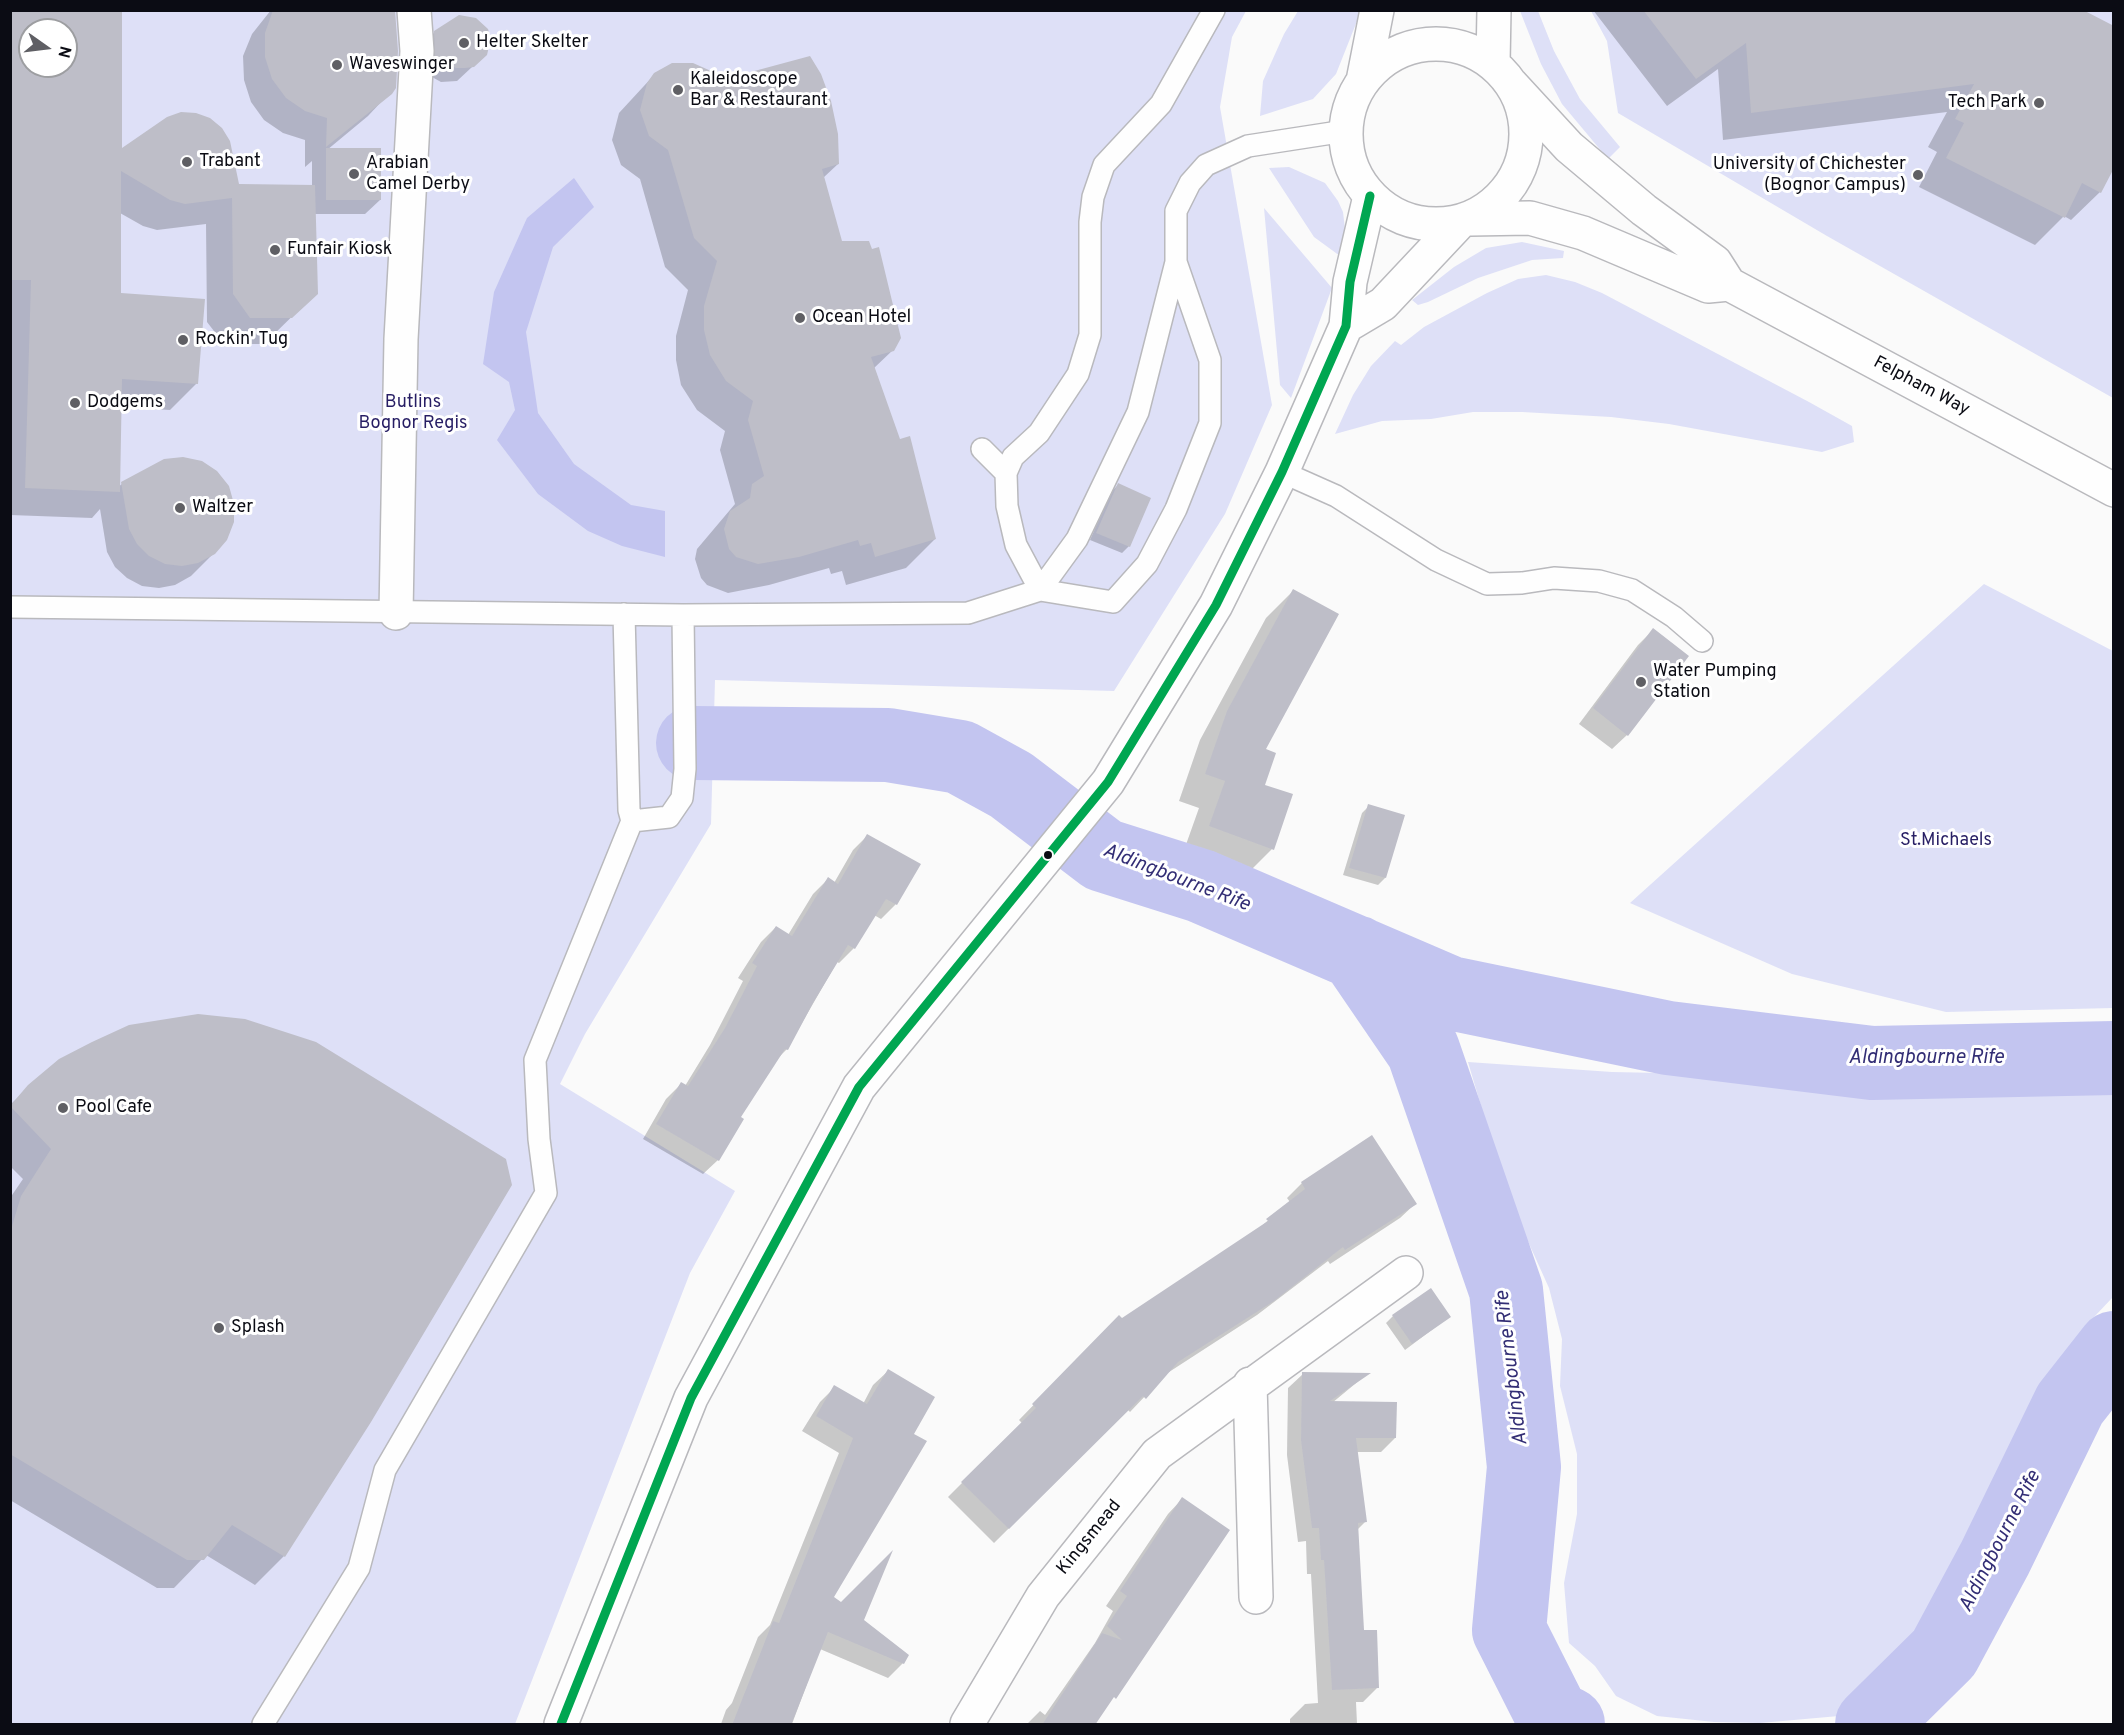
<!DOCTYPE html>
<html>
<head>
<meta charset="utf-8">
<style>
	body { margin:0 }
	#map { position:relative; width:2124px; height:1735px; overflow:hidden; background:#fafafa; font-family:Overpass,sans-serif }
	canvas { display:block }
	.frame { position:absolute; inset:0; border:12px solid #0b0c14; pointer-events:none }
	.north { position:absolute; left:18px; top:18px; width:60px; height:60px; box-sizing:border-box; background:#fff; border:2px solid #9d9ea1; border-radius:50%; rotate:104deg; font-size:16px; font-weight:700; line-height:24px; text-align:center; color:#0b0c14 }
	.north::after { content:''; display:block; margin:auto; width:21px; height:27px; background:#5f5f64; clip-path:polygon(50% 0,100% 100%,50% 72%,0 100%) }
</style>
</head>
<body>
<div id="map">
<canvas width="2124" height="1735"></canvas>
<div class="frame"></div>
<div class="north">N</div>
</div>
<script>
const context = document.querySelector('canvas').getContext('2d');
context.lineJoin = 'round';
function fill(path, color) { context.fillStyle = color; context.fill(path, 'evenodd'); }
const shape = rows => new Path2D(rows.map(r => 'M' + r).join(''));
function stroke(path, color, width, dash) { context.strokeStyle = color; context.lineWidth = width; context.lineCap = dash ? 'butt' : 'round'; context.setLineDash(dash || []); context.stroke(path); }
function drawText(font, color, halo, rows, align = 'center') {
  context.font = font + ' Overpass,sans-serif'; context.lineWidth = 6; context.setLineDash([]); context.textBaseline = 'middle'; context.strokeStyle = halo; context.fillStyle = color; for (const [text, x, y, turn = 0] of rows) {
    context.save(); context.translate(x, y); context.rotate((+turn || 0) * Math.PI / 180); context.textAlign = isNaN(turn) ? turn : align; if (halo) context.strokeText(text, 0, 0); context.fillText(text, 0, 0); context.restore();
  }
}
fill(shape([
	[11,11,1246,11,1232,37,1220,107,1272,405,1225,514,1114,691,715,680,711,824,585,1034,560,1084,735,1191,690,1273,515,1724,11,1724],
	[30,30,66,30,66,66,30,66],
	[1298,11,1361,11,1336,74,1313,99,1260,116,1263,81,1284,34],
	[1520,11,1538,11,1554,51,1580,99,1620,147,1608,159,1562,104,1541,64],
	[1591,11,2113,11,2113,398,1827,236,1618,113,1607,41],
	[1289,167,1325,183,1338,201,1343,212,1345,229,1340,256,1314,237,1269,168],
	[1264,208,1332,288,1291,398,1280,385],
	[1522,242,1564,251,1563,258,1532,260,1478,278,1428,302,1418,305,1412,300,1454,267,1486,248],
	[1546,275,1575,282,1602,293,1809,402,1852,426,1854,442,1822,452,1669,424,1611,417,1522,412,1473,412,1431,419,1382,421,1335,434,1353,395,1371,366,1395,341,1401,345,1424,327,1487,293,1518,279],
	[1984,584,2113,651,2113,1008,1946,1012,1792,974,1630,903],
	[1468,1062,1612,1072,1709,1074,1857,1086,1957,1088,2113,1084,2113,1297,2095,1316,2017,1445,1962,1567,1920,1639,1839,1716,1760,1723,1714,1722,1657,1716,1616,1696,1595,1666,1569,1643,1564,1583,1577,1514,1577,1454,1560,1386,1562,1339,1549,1288,1508,1197]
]), '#dee0f7');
fill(shape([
	[574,178,594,207,553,247,526,332,538,413,574,464,631,505,665,511,665,557,622,546,588,531,538,494,497,440,515,410,509,382,483,364,494,292,527,218]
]), '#c3c5f0');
fill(shape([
	[10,10,121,10,120,151,238,186,312,187,312,161,305,167,305,140,283,133,264,120,251,102,244,80,243,56,252,34,271,10,395,10,395,87,368,116,327,150,380,200,365,214,315,214,316,293,264,344,224,344,207,322,206,224,157,230,143,226,120,213,119,294,197,383,170,410,120,407,118,487,122,484,214,553,191,576,175,585,159,588,142,586,127,578,115,567,107,552,100,509,92,518,10,515],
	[30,30,66,30,66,66,30,66],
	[1593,10,2079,10,2100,192,2071,220,2064,216,2035,245,1919,187,1937,152,1928,147,1947,112,1723,140,1718,69,1667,106],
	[459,17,486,30,489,46,486,54,457,81,441,82,421,71,420,47,435,32],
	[655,74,838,164,823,178,841,242,893,350,873,369,935,539,906,568,846,585,842,571,831,574,829,568,769,585,728,593,707,585,701,578,695,559,697,549,735,504,720,450,725,431,697,410,681,385,676,360,676,336,688,290,665,267,640,179,621,165,612,140,619,113],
	[1118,485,1129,546,1122,553,1090,540,1111,492],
	[1293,591,1264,750,1264,786,1272,849,1245,876,1183,853,1199,808,1179,801,1200,740,1266,618],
	[1653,630,1627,735,1612,749,1579,724,1638,645],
	[1369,806,1403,816,1385,878,1378,885,1343,875,1362,813],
	[867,836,896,904,881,919,874,915,854,948,839,963,837,962,787,1049,775,1061,739,1117,718,1160,703,1174,643,1139,666,1099,681,1084,685,1086,710,1045,743,981,738,978,761,942,776,927,788,935,813,894,828,879,834,883,853,850],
	[30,1086,284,1556,255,1585,206,1555,174,1588,157,1588,10,1500,10,1198,23,1179,10,1166,10,1105],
	[1302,1183,1415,1204,1400,1218,1330,1264,1328,1261,1257,1315,1166,1374,1130,1412,1128,1410,994,1543,948,1497,1022,1423,1019,1420,1119,1317,1122,1320,1258,1229,1290,1202,1287,1198],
	[1393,1316,1449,1317,1405,1350,1386,1323],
	[888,1371,912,1434,832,1597,862,1620,903,1663,888,1678,820,1649,792,1724,721,1724,726,1710,732,1703,758,1637,770,1625,839,1453,802,1431,820,1402,835,1387,863,1404,873,1385],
	[1303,1374,1367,1374,1332,1403,1395,1438,1381,1452,1356,1452,1366,1521,1357,1530,1363,1632,1377,1688,1363,1702,1356,1702,1357,1724,1290,1724,1290,1719,1305,1704,1318,1703,1311,1574,1307,1574,1306,1541,1298,1542,1287,1455,1288,1388],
	[1182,1499,1095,1724,1027,1724,1040,1711,1045,1715,1095,1643,1113,1611,1106,1606,1168,1514]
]), '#0003');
stroke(shape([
	[693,743,888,745,960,757,1011,785,1103,855,1201,886,1450,993,1668,1038,1872,1063,2114,1058],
	[1356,952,1423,1050,1506,1290,1524,1467,1509,1630,1553,1717,1568,1724],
	[1872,1724,1944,1653,1995,1558,2070,1404,2114,1348]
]), '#c3c5f0', 74);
fill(shape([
	[10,10,122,10,122,148,167,117,181,112,196,113,210,118,222,128,230,141,239,184,315,185,318,294,292,318,250,318,233,294,232,198,185,204,170,200,121,171,121,293,205,299,198,384,122,379,120,492,25,488,31,280,10,280],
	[30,30,66,30,66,66,30,66],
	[273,10,395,10,398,51,396,88,392,94,326,147,327,118,305,111,286,98,272,79,265,57,265,33],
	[1643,10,2083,10,2114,26,2114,168,2101,193,2082,183,2065,218,1946,158,1964,123,1955,119,1974,84,1751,113,1746,43,1696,79],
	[459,15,476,18,488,29,491,38,487,55,474,67,465,68,456,68,435,57,434,31],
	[810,56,821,74,831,101,838,134,839,164,822,169,842,241,869,241,872,249,879,247,901,338,894,351,871,357,900,439,910,436,936,539,875,557,871,543,860,546,858,540,799,557,758,564,736,557,729,549,724,529,730,511,750,498,752,484,764,476,748,420,753,401,726,381,710,355,704,330,704,306,717,261,694,238,668,150,649,136,640,110,647,83,654,73,672,63,693,63,711,71,721,80],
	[326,148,381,148,381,200,326,200],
	[183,457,202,461,217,471,229,486,234,504,234,522,227,540,215,554,198,563,182,566,165,564,149,556,137,544,129,529,121,482,164,459],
	[1118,483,1151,498,1130,547,1096,533],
	[1293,589,1339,614,1266,749,1276,753,1265,785,1293,794,1274,850,1209,826,1225,781,1205,774,1227,711],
	[1653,628,1689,656,1628,736,1593,708],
	[1368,804,1405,815,1386,878,1349,868],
	[867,834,921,864,897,905,886,899,855,949,848,945,813,1003,788,1050,785,1049,741,1117,744,1119,719,1161,656,1124,681,1082,688,1086,725,1028,757,966,752,963,776,926,792,936,828,877,838,884],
	[198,1014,245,1019,316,1042,506,1159,512,1185,371,1422,285,1557,232,1525,204,1560,187,1560,10,1454,10,1233,21,1196,51,1149,10,1106,28,1085,59,1059,92,1042,129,1025],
	[1372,1135,1417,1204,1345,1250,1343,1247,1274,1301,1178,1362,1146,1399,1143,1396,1009,1529,961,1482,1036,1408,1032,1404,1119,1315,1122,1318,1268,1221,1266,1219,1305,1189,1301,1182],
	[1431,1288,1451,1317,1412,1344,1392,1315],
	[888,1369,935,1397,914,1434,927,1441,834,1597,841,1602,893,1550,864,1620,909,1655,904,1664,828,1632,791,1725,732,1725,773,1621,779,1623,853,1438,816,1416,834,1385,867,1404],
	[1302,1372,1371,1373,1330,1401,1397,1402,1396,1438,1356,1438,1367,1522,1358,1523,1364,1630,1377,1630,1379,1688,1332,1690,1324,1560,1321,1560,1319,1528,1312,1528,1301,1440],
	[1182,1497,1230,1530,1116,1699,1114,1697,1095,1725,1042,1725,1102,1633,1122,1640,1107,1626,1127,1596,1120,1591]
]), '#bebec8');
const lane = shape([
	[982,449,1006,473],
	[1282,472,1336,496,1436,560,1487,584,1522,583,1554,578,1599,581,1632,590,1674,617,1702,641],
	[1040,590,1016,545,1007,506,1006,473,1013,457,1039,433,1078,374,1090,335,1090,222,1093,197,1104,165,1161,104,1214,10],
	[1040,590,1077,539,1138,412,1176,262,1176,211,1190,183,1206,165,1248,146,1345,131],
	[10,607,683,615,968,613,1040,590,1113,602,1147,564,1176,509,1210,423,1210,360,1176,262],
	[632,821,669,817,682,798,685,769,683,615],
	[263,1724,359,1568,385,1470,546,1193,539,1139,535,1060,632,821,629,810,624,614]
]);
const street = shape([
	[396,613,401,339,417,51,414,10],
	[1250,1384,1256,1597],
	[967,1724,1043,1596,1157,1454,1406,1273]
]);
const secondary = shape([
	'1346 134a90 90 0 1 1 180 0a90 90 0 1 1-180 0Z',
	[1493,63,1494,10],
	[1363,81,1377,10],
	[1511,84,1569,147,1644,210,1715,262,1729,284,2114,490],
	[1470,219,1530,218,1583,233,1708,286,1729,284],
	[1346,326,1383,304,1461,221],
	[561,1724,691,1398,859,1087,1108,782,1216,605,1282,472,1346,326,1350,282,1370,196]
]);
stroke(lane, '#b9b9bd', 24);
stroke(street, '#b9b9bd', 36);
stroke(secondary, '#b9b9bd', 36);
stroke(lane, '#fefefe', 21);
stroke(street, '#fefefe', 33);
stroke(secondary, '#fefefe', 33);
stroke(shape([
	[561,1724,691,1398,859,1087,1108,782,1216,605,1282,472,1346,326,1350,282,1370,196]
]), '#00a651', 9);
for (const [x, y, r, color] of [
	[464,43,6,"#5f5f64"],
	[337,65,6,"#5f5f64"],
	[678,90,6,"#5f5f64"],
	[2039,103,6,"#5f5f64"],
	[187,162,6,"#5f5f64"],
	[354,174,6,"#5f5f64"],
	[1918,175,6,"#5f5f64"],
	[275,250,6,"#5f5f64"],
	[800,318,6,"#5f5f64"],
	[183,340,6,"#5f5f64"],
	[75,403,6,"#5f5f64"],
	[180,508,6,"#5f5f64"],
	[1641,682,6,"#5f5f64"],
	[1048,855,5,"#0b0c14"],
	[63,1108,6,"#5f5f64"],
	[219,1328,6,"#5f5f64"]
]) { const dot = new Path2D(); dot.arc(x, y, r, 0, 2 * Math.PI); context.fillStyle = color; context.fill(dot); stroke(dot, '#fff', 2); }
drawText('18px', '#0b0c14', '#fff', [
	["Helter Skelter",476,43],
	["Waveswinger",349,65],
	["Kaleidoscope",690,80],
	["Bar & Restaurant",690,101],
	["Tech Park",2027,103,"right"],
	["Trabant",199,162],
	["Arabian",366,164],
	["Camel Derby",366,185],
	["University of Chichester",1906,165,"right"],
	["(Bognor Campus)",1906,186,"right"],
	["Funfair Kiosk",287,250],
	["Ocean Hotel",812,318],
	["Rockin' Tug",195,340],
	["Dodgems",87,403],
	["Waltzer",192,508],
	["Water Pumping",1653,672],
	["Station",1653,693],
	["Pool Cafe",75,1108],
	["Splash",231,1328]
], 'left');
drawText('18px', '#0b0c14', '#fff', [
	["Felpham Way",1921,387,28],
	["Kingsmead",1090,1538,-51]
]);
drawText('18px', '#271e64', '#fff', [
	["Butlins",413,403],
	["Bognor Regis",413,424],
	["St.Michaels",1946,841]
]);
drawText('italic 20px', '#332e75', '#fff', [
	["Aldingbourne Rife",1176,879,21],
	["Aldingbourne Rife",1926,1059],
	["Aldingbourne Rife",1513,1368,-97],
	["Aldingbourne Rife",2001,1542,-63]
]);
</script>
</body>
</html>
